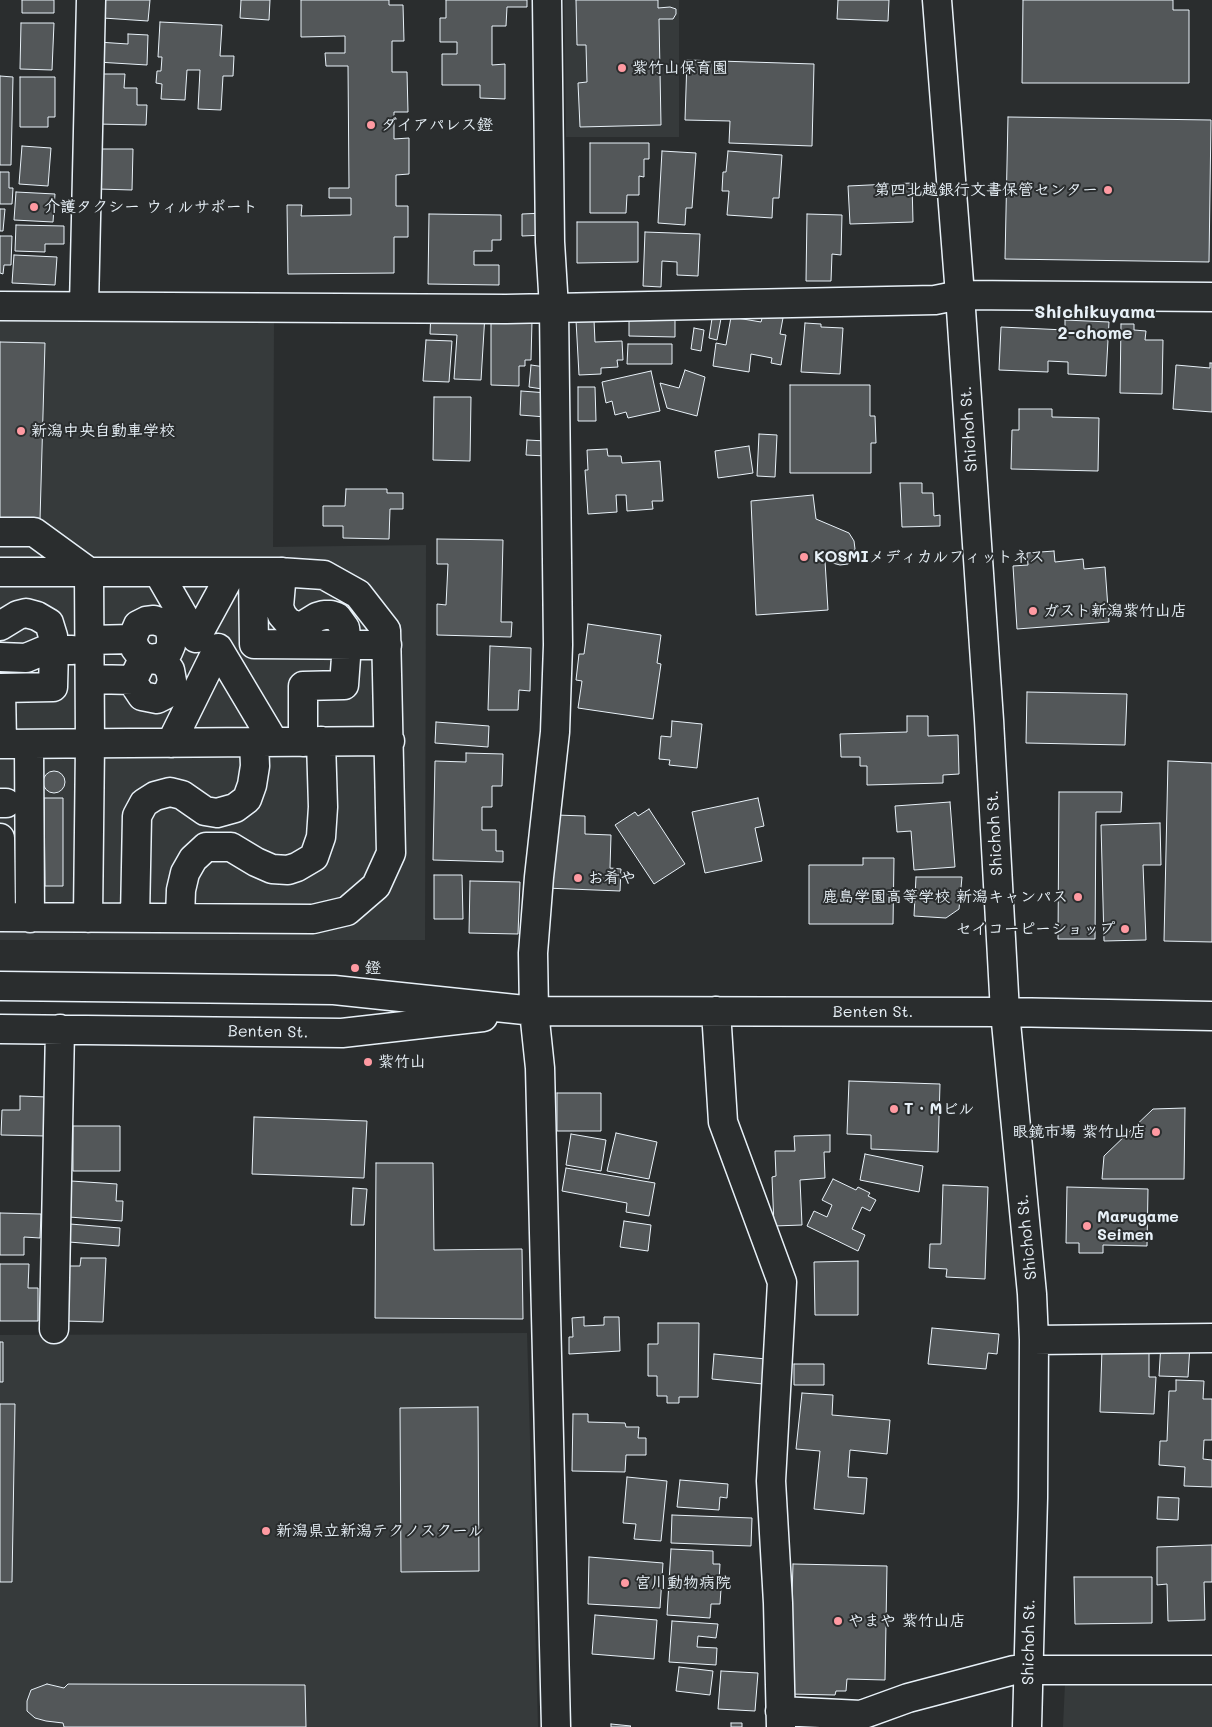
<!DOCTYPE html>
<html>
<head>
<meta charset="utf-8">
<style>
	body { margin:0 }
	canvas { display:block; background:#2a2d2e }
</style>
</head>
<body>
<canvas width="1212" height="1727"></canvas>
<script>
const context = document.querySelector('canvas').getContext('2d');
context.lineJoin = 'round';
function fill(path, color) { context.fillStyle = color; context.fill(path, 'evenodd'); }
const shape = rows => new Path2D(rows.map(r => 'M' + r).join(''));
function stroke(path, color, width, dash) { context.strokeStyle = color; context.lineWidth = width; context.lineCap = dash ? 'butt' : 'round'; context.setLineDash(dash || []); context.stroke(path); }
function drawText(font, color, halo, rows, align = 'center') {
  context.font = font + ' Mali,"Klee One",sans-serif'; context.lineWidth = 4; context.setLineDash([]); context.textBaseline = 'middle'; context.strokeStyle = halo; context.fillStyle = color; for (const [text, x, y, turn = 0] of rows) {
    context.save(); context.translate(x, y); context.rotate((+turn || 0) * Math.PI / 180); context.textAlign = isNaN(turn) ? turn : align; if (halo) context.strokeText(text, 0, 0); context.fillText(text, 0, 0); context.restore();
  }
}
fill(shape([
	[564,0,679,0,679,137,566,137],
	[0,316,274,318,273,547,426,545,425,940,0,940],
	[527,1333,538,1727,0,1727,0,1335],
	[1065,1684,1212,1684,1212,1727,1063,1727]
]), '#363a3b');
const building = shape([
	[22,0,54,0,54,13,22,13,22,0],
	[104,0,150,0,148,21,103,18,104,0],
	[241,0,270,0,269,20,240,18,241,0],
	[301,0,389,0,389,5,403,5,404,41,392,41,392,72,407,72,408,112,394,112,394,139,409,138,409,174,396,175,396,206,408,206,408,237,394,237,394,273,288,274,287,205,302,205,301,216,351,215,351,198,329,198,329,188,349,188,348,66,326,66,325,53,345,53,345,36,301,37,301,0],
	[446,0,527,0,527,7,507,7,506,26,492,26,492,65,505,64,505,99,480,98,480,85,442,85,442,54,457,54,457,42,440,42,440,18,446,18,446,0],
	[576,0,658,0,658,8,670,7,676,9,676,14,673,19,659,19,661,125,580,127,578,83,587,82,586,45,577,45,576,0],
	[838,0,889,0,888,21,837,19,838,0],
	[1023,0,1173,0,1173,10,1189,10,1189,83,1022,83,1023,0],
	[160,22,222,25,220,56,234,56,233,76,223,76,221,110,198,109,200,70,187,70,185,100,161,99,162,84,156,83,157,71,161,71,162,57,158,57,160,22],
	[21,23,54,23,52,70,20,69,21,23],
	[128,34,148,35,147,65,97,62,98,42,128,44,128,34],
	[687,60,814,64,812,146,729,143,730,121,685,120,687,60],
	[97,74,125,74,124,88,137,88,137,105,147,105,146,125,96,124,97,74],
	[0,76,13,77,11,165,0,165,0,76],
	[20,77,55,77,55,117,48,117,48,127,20,127,20,77],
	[1008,117,1211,120,1209,262,1005,259,1008,117],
	[590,143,649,143,649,159,644,159,644,177,639,176,639,195,627,195,626,213,590,213,590,143],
	[22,146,51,148,48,186,19,184,22,146],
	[99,149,133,149,132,190,98,189,99,149],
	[662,151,696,153,692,208,686,208,685,225,658,223,662,151],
	[728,151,782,155,779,198,773,198,772,218,727,215,729,191,722,191,723,172,726,172,728,151],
	[0,172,9,172,9,188,13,188,12,204,0,204,0,172],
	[912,183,913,222,850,224,848,186,912,183],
	[16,192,55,194,53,222,14,220,16,192],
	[0,209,5,209,3,231,0,231,0,209],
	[545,213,545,235,522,236,522,214,545,213],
	[429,214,501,215,501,240,492,240,492,251,474,251,474,265,499,265,499,285,428,284,429,214],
	[807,214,842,215,841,255,832,254,831,281,806,281,807,214],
	[577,222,638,222,638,262,577,263,577,222],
	[16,225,64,226,64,244,45,244,45,252,15,251,16,225],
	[645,232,700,234,698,276,677,275,677,262,662,261,661,287,643,286,645,232],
	[0,236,12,236,11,265,4,265,3,274,0,273,0,236],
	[14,255,57,257,55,285,12,283,14,255],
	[431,312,485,314,481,380,454,379,457,335,430,334,431,312],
	[713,312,722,313,717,340,709,338,713,312],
	[763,315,783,318,780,334,786,335,781,365,771,363,772,358,751,354,749,372,713,366,716,343,726,345,731,317,761,322,763,315],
	[629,316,675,316,675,337,629,336,629,316],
	[491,320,532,321,531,360,525,360,525,366,519,366,519,386,491,385,491,320],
	[576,320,594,320,595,342,622,341,623,360,617,360,618,367,601,368,601,374,579,375,576,320],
	[1065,320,1109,322,1106,376,1068,374,1068,362,1048,361,1048,372,999,370,1001,327,1065,330,1065,320],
	[805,323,821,324,821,327,843,328,840,374,801,372,805,323],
	[1121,324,1134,324,1134,330,1146,331,1145,340,1163,340,1162,394,1120,393,1121,324],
	[694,328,704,330,701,351,691,349,694,328],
	[426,340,452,341,449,382,423,381,426,340],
	[0,342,45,343,40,520,0,519,0,342],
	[628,344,672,344,672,364,627,364,628,344],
	[1210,363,1212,363,1212,412,1173,409,1176,365,1210,368,1210,363],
	[531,365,552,368,549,390,529,387,531,365],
	[685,370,705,377,697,416,667,408,660,383,679,388,685,370],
	[651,371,660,411,628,418,626,412,615,415,612,401,606,403,602,382,651,371],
	[790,385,870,385,870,416,875,416,876,443,871,443,871,473,790,473,790,385],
	[578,387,595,387,596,421,578,421,578,387],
	[521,391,548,393,546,417,520,415,521,391],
	[434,397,471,397,470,461,433,460,434,397],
	[1019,409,1052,409,1052,417,1099,418,1098,471,1011,469,1012,430,1019,430,1019,409],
	[759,434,777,435,775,477,757,476,759,434],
	[527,440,546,441,546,456,526,455,527,440],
	[749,446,753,473,718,478,715,451,749,446],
	[607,449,608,456,621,456,622,463,660,461,663,501,652,501,653,509,627,511,626,495,616,495,617,512,588,514,585,470,588,470,587,450,607,449],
	[900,483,922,483,922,493,933,493,934,516,940,515,940,526,902,527,900,483],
	[346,489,387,489,387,493,403,493,403,509,390,509,389,539,343,538,343,526,323,526,323,506,345,506,346,489],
	[813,495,816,519,849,533,854,541,855,549,853,560,848,564,840,565,825,561,828,610,756,615,751,501,813,495],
	[437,539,503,540,501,622,512,622,511,637,437,635,437,604,446,605,448,564,437,564,437,539],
	[1054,551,1055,562,1083,559,1084,569,1105,567,1109,622,1017,629,1013,566,1028,565,1027,553,1054,551],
	[588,624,661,635,657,663,661,664,653,719,578,708,582,681,576,680,579,654,584,654,588,624],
	[490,646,531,648,530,691,519,690,518,710,488,710,490,646],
	[1027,692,1127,694,1125,745,1026,743,1027,692],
	[907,716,928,716,928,736,958,735,959,774,943,775,943,783,867,785,867,766,860,766,860,757,841,757,840,734,907,732,907,716],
	[672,721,702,724,697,768,669,765,670,760,659,759,661,736,671,737,672,721],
	[436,722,489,726,488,747,435,743,436,722],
	[466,753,503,754,502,786,492,786,492,807,482,807,482,830,496,830,496,851,503,851,503,862,433,860,435,761,466,762,466,753],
	[1168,761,1212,763,1212,942,1164,941,1168,761],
	'43 782a11 11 0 1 1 22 0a11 11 0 1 1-22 0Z',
	[1059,792,1122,792,1121,812,1096,812,1095,939,1058,939,1059,792],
	[44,798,63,798,63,886,45,886,44,798],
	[758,798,764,826,755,828,762,861,705,873,692,812,758,798],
	[950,802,955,867,914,870,911,831,897,832,895,806,950,802],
	[649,809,685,864,654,884,615,825,635,812,638,816,649,809],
	[556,815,585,816,585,834,611,835,610,868,621,869,620,891,545,888,556,815],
	[1160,823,1161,865,1143,865,1146,940,1104,941,1101,825,1160,823],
	[863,858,894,858,893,924,809,924,809,865,863,865,863,858],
	[434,875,462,875,463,919,434,919,434,875],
	[916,877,962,877,959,909,946,918,914,916,916,877],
	[470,881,520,882,518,934,469,933,470,881],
	[849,1081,940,1084,938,1152,871,1149,871,1135,847,1134,849,1081],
	[557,1093,601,1093,601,1131,557,1131,557,1093],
	[20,1096,47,1097,46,1136,1,1135,2,1110,20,1110,20,1096],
	[1185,1108,1184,1179,1102,1179,1104,1156,1153,1109,1185,1108],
	[254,1117,367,1121,364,1178,252,1174,254,1117],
	[73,1126,120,1126,120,1171,73,1171,73,1126],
	[616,1133,657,1142,649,1179,607,1171,616,1133],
	[571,1134,606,1140,601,1171,566,1165,571,1134],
	[830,1135,830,1152,824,1152,825,1178,800,1180,802,1225,774,1226,772,1177,776,1176,775,1151,795,1151,794,1136,830,1135],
	[865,1154,923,1166,919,1192,860,1180,865,1154],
	[376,1163,433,1163,434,1250,522,1249,523,1319,375,1318,376,1163],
	[566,1168,655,1183,649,1216,626,1212,627,1203,562,1191,566,1168],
	[833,1179,856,1190,858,1187,870,1193,868,1196,876,1200,870,1211,862,1207,852,1229,865,1235,858,1251,807,1226,814,1211,827,1217,832,1205,822,1200,833,1179],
	[71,1181,117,1184,116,1201,123,1201,122,1221,69,1217,71,1181],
	[943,1185,988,1187,985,1279,946,1277,947,1269,929,1268,930,1244,941,1244,943,1185],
	[1067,1187,1148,1189,1147,1246,1103,1245,1103,1253,1079,1253,1079,1243,1066,1243,1067,1187],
	[353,1188,367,1189,364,1225,351,1225,353,1188],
	[0,1213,41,1214,40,1238,24,1237,24,1255,0,1255,0,1213],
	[624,1221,651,1225,648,1251,620,1247,624,1221],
	[70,1224,120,1228,119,1246,69,1242,70,1224],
	[81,1258,106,1258,103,1322,65,1321,67,1266,80,1266,81,1258],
	[858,1261,858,1315,815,1315,814,1262,858,1261],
	[0,1264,29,1264,28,1288,38,1288,38,1321,0,1321,0,1264],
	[584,1317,584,1326,604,1325,604,1317,619,1317,620,1351,569,1354,569,1337,573,1337,572,1318,584,1317],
	[658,1323,699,1323,698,1397,679,1397,679,1403,667,1403,667,1396,657,1396,657,1376,648,1376,648,1344,658,1344,658,1323],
	[932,1328,999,1334,997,1354,988,1353,986,1369,928,1364,932,1328],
	[0,1342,3,1342,3,1382,0,1382,0,1342],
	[1161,1343,1190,1345,1188,1377,1159,1376,1161,1343],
	[1102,1349,1149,1350,1149,1377,1156,1377,1154,1414,1100,1412,1102,1349],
	[714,1354,766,1359,763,1384,712,1379,714,1354],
	[794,1364,824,1364,824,1385,794,1385,794,1364],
	[1176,1380,1204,1381,1203,1399,1212,1399,1212,1440,1204,1440,1203,1459,1212,1460,1212,1487,1184,1486,1185,1467,1159,1465,1160,1441,1167,1441,1169,1391,1176,1391,1176,1380],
	[802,1393,833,1395,832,1415,890,1420,887,1454,850,1450,848,1477,867,1478,864,1514,814,1509,820,1451,796,1449,802,1393],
	[0,1404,15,1404,12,1582,0,1582,0,1404],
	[478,1407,479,1571,401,1572,400,1408,478,1407],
	[573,1414,588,1414,588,1422,625,1423,626,1427,639,1427,638,1438,646,1438,646,1455,626,1455,625,1472,572,1471,573,1414],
	[627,1477,667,1481,661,1541,634,1539,636,1524,623,1523,627,1477],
	[680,1480,728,1484,727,1498,720,1497,719,1510,677,1507,680,1480],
	[1158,1497,1179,1498,1178,1520,1157,1519,1158,1497],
	[672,1515,752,1518,751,1546,671,1543,672,1515],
	[1212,1545,1212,1582,1204,1582,1205,1620,1168,1621,1167,1584,1157,1585,1157,1547,1212,1545],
	[671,1549,713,1551,713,1564,720,1564,719,1581,697,1579,696,1588,721,1589,720,1604,711,1604,710,1618,667,1615,671,1549],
	[589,1557,663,1563,660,1608,588,1604,589,1557],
	[793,1564,887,1566,885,1680,847,1679,846,1691,836,1691,835,1695,789,1694,793,1564],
	[1074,1577,1152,1577,1152,1623,1075,1624,1074,1577],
	[595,1615,657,1620,654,1659,592,1654,595,1615],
	[672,1621,718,1624,716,1638,698,1636,697,1647,717,1648,716,1665,669,1662,672,1621],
	[679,1667,713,1671,710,1695,676,1691,679,1667],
	[721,1671,758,1673,755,1711,718,1709,721,1671],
	[47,1684,64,1688,68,1684,305,1685,306,1727,64,1727,63,1723,46,1721,35,1718,27,1711,27,1701,31,1690,47,1684],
	[731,1723,742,1723,742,1727,731,1727,731,1723],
	[611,1724,631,1726,630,1727,611,1727,611,1724]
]);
fill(building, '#535759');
stroke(building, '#e8f1f8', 1);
const minor = shape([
	[547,0,550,242,554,308,558,645,555,732,539,877,533,953,534,1011,540,1068,556,1727],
	[937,0,960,295,989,720,1005,1012,1032,1294,1034,1340,1033,1498,1027,1727],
	[0,306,506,309,935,300,960,295,1212,297],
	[84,306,91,0],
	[0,532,34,532,89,572,90,743,88,918],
	[0,572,279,572,324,575,358,594,386,630,391,853,376,886,347,911,313,919,0,917],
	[158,572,196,638,232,572],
	[253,572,254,644,387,645],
	[282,572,279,607,282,615,288,622,296,626,304,625,317,617,324,615,331,615,337,617,345,628,347,644,344,685,303,686,303,742],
	[0,626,18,615,26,613,37,616,49,623,53,636,54,650,53,687,1,688,2,744],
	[89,640,132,639,135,648,141,656,151,659,162,657,168,652,171,645,171,636,169,628,163,623,154,620,146,621,138,625,132,639],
	[0,657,26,658,45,650,72,650],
	[90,679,133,680,136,687,142,696,157,699,165,695,169,690,172,681,170,670,163,661,151,659,142,661,133,680],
	[171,743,218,648,274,742],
	[0,744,390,741],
	[29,744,30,918],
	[0,803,6,803],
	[0,838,1,917],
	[135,918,137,816,144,803,155,796,170,792,182,795,205,811,217,813,235,808,247,799,252,785,255,766,254,742],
	[180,918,181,890,185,873,193,859,206,847,231,847,256,862,272,869,288,870,297,867,314,857,321,837,323,807,321,741],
	[0,986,334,990,534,1011,1005,1012,1212,1016],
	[716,1011,723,1122,782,1282,771,1481,778,1603,781,1727],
	[0,1029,342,1033,483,1017],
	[54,1329,60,1029],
	[1034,1340,1212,1338],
	[780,1711,861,1715,908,1698,1014,1670,1212,1670]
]);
stroke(minor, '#e8f1f8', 31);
stroke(minor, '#2a2d2e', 28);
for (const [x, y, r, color] of [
	[622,68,5,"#ff9aa2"],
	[371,125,5,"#ff9aa2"],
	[1108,190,5,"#ff9aa2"],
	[34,207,5,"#ff9aa2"],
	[21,431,5,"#ff9aa2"],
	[804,557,5,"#ff9aa2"],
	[1033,611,5,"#ff9aa2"],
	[578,878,5,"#ff9aa2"],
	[1078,897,5,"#ff9aa2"],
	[1125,929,5,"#ff9aa2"],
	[355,968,5,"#ff9aa2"],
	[368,1062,5,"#ff9aa2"],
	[894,1109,5,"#ff9aa2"],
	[1156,1132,5,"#ff9aa2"],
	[1087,1226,5,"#ff9aa2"],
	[266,1531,5,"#ff9aa2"],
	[625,1583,5,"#ff9aa2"],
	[838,1621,5,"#ff9aa2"]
]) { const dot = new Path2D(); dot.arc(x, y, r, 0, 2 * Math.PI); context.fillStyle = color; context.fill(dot); stroke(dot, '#2a2d2e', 2); }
drawText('bold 16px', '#e8f1f8', '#2a2d2e', [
	["紫竹山保育園",632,68],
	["ダイアパレス鐙",381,125],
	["第四北越銀行文書保管センター",1098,190,"right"],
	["介護タクシー ウィルサポート",44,207],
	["新潟中央自動車学校",31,431],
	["KOSMIメディカルフィットネス",814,557],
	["ガスト新潟紫竹山店",1043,611],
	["お肴や",588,878],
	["鹿島学園高等学校 新潟キャンパス",1068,897,"right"],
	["セイコーピーショップ",1115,929,"right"],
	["鐙",365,968],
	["紫竹山",378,1062],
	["T・Mビル",904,1109],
	["眼鏡市場 紫竹山店",1146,1132,"right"],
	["Marugame",1097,1217],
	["Seimen",1097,1235],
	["新潟県立新潟テクノスクール",276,1531],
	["宮川動物病院",635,1583],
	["やまや 紫竹山店",848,1621]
], 'left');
drawText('16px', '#e8f1f8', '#2a2d2e', [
	["Shichoh St.",969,429,-94],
	["Shichoh St.",995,833,-93],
	["Benten St.",873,1012],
	["Benten St.",268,1032,1],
	["Shichoh St.",1027,1237,-96],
	["Shichoh St.",1029,1642,-89]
]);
drawText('bold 18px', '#e8f1f8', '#2a2d2e', [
	["Shichikuyama",1095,312],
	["2-chome",1095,333]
]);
</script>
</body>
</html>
